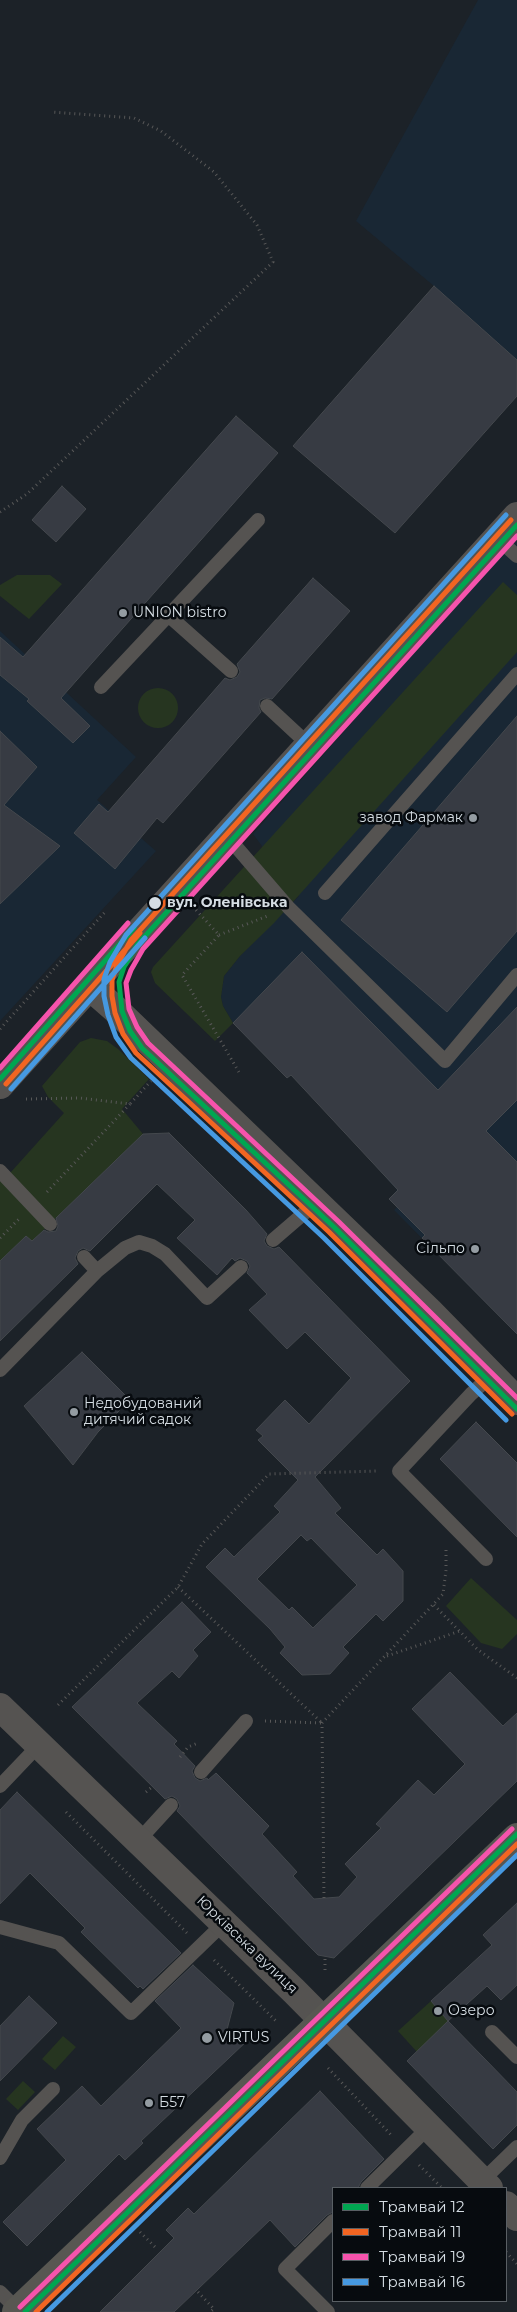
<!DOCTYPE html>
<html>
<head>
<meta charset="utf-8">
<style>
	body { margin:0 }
	#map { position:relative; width:517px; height:2312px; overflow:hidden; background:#1c2228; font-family:Montserrat,sans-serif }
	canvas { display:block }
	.legend { position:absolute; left:332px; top:2187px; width:175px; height:115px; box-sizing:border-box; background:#070b0f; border:1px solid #595f64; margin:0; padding:6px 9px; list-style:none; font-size:15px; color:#d5dde3 }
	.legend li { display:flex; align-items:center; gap:10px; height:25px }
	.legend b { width:25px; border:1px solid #595f64 }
</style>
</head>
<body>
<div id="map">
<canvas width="517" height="2312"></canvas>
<ul class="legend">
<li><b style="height:6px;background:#00a651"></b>Трамвай 12</li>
<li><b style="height:6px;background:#f26522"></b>Трамвай 11</li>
<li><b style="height:6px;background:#f653ac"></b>Трамвай 19</li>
<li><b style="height:6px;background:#4699e1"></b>Трамвай 16</li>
</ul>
</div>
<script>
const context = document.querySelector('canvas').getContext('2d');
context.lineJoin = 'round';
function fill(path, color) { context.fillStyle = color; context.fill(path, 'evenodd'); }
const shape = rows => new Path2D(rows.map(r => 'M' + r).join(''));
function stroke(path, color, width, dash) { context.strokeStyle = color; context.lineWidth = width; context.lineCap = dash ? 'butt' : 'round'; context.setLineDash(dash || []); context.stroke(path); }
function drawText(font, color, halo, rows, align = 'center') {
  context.font = font + ' Montserrat,sans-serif'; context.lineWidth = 5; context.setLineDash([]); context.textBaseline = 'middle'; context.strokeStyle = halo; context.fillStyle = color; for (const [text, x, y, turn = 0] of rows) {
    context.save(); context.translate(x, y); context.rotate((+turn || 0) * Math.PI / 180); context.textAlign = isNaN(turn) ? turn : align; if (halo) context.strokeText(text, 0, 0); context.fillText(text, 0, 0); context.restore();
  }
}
fill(shape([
	[478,0,517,0,517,360,434,286,356,221],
	[517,536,517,1334,394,1210,397,1207,389,1199,397,1190,293,1073,287,1078,233,1023,223,1006,221,997,224,976,240,956,299,896,253,834],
	[0,631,136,757,97,800,156,851,0,1021]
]), '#192734');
fill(shape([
	[17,575,50,575,62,584,29,619,0,596,0,585],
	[503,582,517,595,517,652,274,923,240,956,224,976,221,997,223,1006,233,1023,215,1041,155,983,151,972,153,967],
	'138 708a20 20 0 1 1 40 0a20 20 0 1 1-40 0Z',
	[91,1038,107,1041,118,1049,149,1079,122,1109,143,1134,32,1241,26,1236,0,1261,0,1181,2,1182,64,1113,48,1097,42,1086,80,1042],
	[471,1578,517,1620,517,1634,502,1649,481,1643,446,1606],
	[431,2001,448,2021,417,2052,398,2031],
	[63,2036,76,2047,55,2070,42,2059],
	[23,2081,35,2092,18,2110,6,2099]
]), '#263520');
const building = shape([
	[434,286,517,360,517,396,395,533,293,446,434,286],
	[236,416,278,453,61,698,90,726,73,743,27,701,29,699,0,675,0,637,23,657,236,416],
	[62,486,86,509,56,542,32,520,62,486],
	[313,578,350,611,272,699,265,698,260,700,259,708,261,712,163,823,157,818,115,869,74,833,99,804,108,812,225,678,230,680,237,677,240,672,237,664,313,578],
	[517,716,517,931,447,1012,341,920,517,716],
	[0,731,37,767,4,805,60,846,0,904,0,731],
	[302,952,438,1090,517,1007,517,1100,486,1131,517,1162,517,1334,422,1238,425,1235,389,1199,398,1190,291,1075,287,1078,233,1023,302,952],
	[169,1133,246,1210,267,1234,264,1241,267,1246,274,1249,279,1247,410,1381,315,1477,341,1508,335,1513,377,1555,383,1549,403,1571,403,1601,383,1621,376,1614,343,1647,349,1653,330,1674,302,1675,280,1653,285,1647,270,1629,206,1567,225,1548,234,1557,280,1512,274,1506,298,1480,258,1440,263,1436,256,1430,285,1400,309,1424,351,1378,305,1332,287,1349,249,1310,267,1294,247,1273,250,1266,247,1261,240,1258,235,1261,232,1258,217,1275,177,1238,195,1220,157,1184,90,1251,83,1248,78,1251,75,1258,78,1264,0,1341,0,1261,26,1236,32,1241,44,1230,48,1232,56,1231,58,1226,56,1218,143,1134,169,1133],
	[301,1535,307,1541,311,1538,357,1585,313,1628,292,1607,289,1610,257,1579,301,1535],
	[82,1352,130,1400,98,1432,73,1465,24,1406,82,1352],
	[476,1422,517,1463,517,1537,440,1459,476,1422],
	[182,1602,211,1632,193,1650,198,1656,179,1678,172,1671,137,1703,177,1741,174,1744,195,1766,192,1771,195,1778,200,1781,207,1778,208,1780,216,1773,269,1826,262,1834,297,1872,293,1876,314,1899,339,1897,357,1877,345,1864,381,1828,376,1824,418,1780,434,1795,465,1764,412,1709,450,1672,503,1726,517,1713,517,1781,334,1958,318,1955,177,1811,180,1806,177,1799,172,1796,165,1799,72,1707,182,1602],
	[17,1792,181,1953,143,1989,140,1986,138,1988,81,1932,85,1928,30,1873,0,1904,0,1810,17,1792],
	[517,1903,517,1985,501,2000,487,1986,448,2021,431,2001,492,1945,483,1935,517,1903],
	[193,1965,234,2003,224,2041,248,2040,141,2141,143,2143,125,2160,119,2154,27,2246,3,2222,66,2160,37,2129,82,2086,101,2106,181,2028,155,2001,193,1965],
	[29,1996,57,2023,0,2081,0,2026,29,1996],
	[448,2021,517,2092,517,2125,493,2149,407,2061,448,2021],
	[320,2091,384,2159,361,2182,358,2188,333,2188,333,2212,327,2215,295,2247,270,2220,174,2312,100,2312,174,2238,166,2230,188,2208,194,2214,320,2091]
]);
fill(building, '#373b43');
stroke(building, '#44484d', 1);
stroke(shape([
	[0,512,27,494,273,262,257,225,214,172,161,131,134,118,51,112],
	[196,910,219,935,182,975,240,1074],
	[219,935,270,915],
	[0,1029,105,912],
	[26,1099,80,1098,130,1104,151,1081],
	[47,1192,130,1104],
	[0,1238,19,1219],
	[178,1587,322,1723],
	[434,1605,477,1649,517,1678],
	[387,1656,460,1631],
	[58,1705,178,1587,202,1544,269,1474,379,1471],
	[265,1721,321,1723],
	[180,1757,188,1747,198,1743],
	[146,1792,153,1786],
	[66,1812,187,1933],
	[324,1898,322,1723,443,1594,446,1570,446,1547],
	[214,1960,276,2021],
	[325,1970,325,1957],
	[328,2068,393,2137],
	[419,2165,442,2188],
	[140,2232,157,2249],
	[506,2252,517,2264],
	[198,2292,214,2309,210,2312]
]), '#585858', 3, [1, 4]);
stroke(shape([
	[497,538,517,556],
	[168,615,231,671],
	[101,687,258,520],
	[267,706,309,745],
	[226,835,289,908,445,1061,517,975],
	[325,893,517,674],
	[0,1171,50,1224],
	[273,1240,316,1203],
	[97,1271,125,1248,139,1242,152,1246,165,1254,207,1298,241,1267],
	[0,1370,97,1271,84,1257],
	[486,1559,399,1471,471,1394,492,1375],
	[201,1772,246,1721],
	[0,1786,39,1745],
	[139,1840,171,1805],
	[0,1927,59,1943,131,2013,224,1923],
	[492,2032,517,2057],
	[0,2158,22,2120,53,2089],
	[482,2181,517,2147],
	[367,2188,428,2128],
	[0,2292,18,2310],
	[328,2312,285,2269,333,2221]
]), '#555351', 14);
stroke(shape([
	[90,987,114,1008,429,1311,517,1401],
	[0,1707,294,1991,489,2188],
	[506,2205,517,2217]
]), '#555351', 28);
stroke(shape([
	[0,1085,517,516]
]), '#555351', 28);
stroke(shape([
	[16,2312,517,1837]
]), '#585752', 28);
stroke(shape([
	[517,525,137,945,124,967,119,982,122,1011,130,1031,142,1048,334,1227,517,1409],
	[0,1079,134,928],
	[25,2312,517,1834]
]), '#00a651', 5);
stroke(shape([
	[511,520,131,940,117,965,112,980,112,996,115,1013,123,1034,136,1053,329,1232,512,1414],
	[6,1084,140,933],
	[36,2312,517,1844]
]), '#f26522', 5);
stroke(shape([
	[517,536,143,949,131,970,126,983,129,1009,137,1027,148,1043,339,1222,517,1398],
	[0,1068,128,923],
	[20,2307,512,1829]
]), '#f653ac', 5);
stroke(shape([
	[506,515,126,935,110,962,104,979,104,996,108,1015,116,1037,131,1058,324,1238,506,1420],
	[11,1089,145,938],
	[47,2312,517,1855]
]), '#4699e1', 5);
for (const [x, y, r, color] of [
	[123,613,5,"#949ca2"],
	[473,818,5,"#949ca2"],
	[155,903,7,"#d5dde3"],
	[475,1249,5,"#949ca2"],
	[74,1412,5,"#949ca2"],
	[438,2011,5,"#949ca2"],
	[207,2038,6,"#949ca2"],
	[149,2103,5,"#949ca2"]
]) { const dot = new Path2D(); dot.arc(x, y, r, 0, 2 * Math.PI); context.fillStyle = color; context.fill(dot); stroke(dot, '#070b0f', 2); }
drawText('14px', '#d5dde3', '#070b0f', [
	["UNION bistro",133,613],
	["завод Фармак",463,818,"right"],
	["Сільпо",465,1249,"right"],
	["Недобудований",84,1404],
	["дитячий садок",84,1420],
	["Озеро",448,2011],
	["VIRTUS",218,2038],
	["Б57",159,2103]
], 'left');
drawText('bold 14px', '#d5dde3', '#070b0f', [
	["вул. Оленівська",167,903]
], 'left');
drawText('14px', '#d5dde3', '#070b0f', [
	["Юрківська вулиця",247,1945,44]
]);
</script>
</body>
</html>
